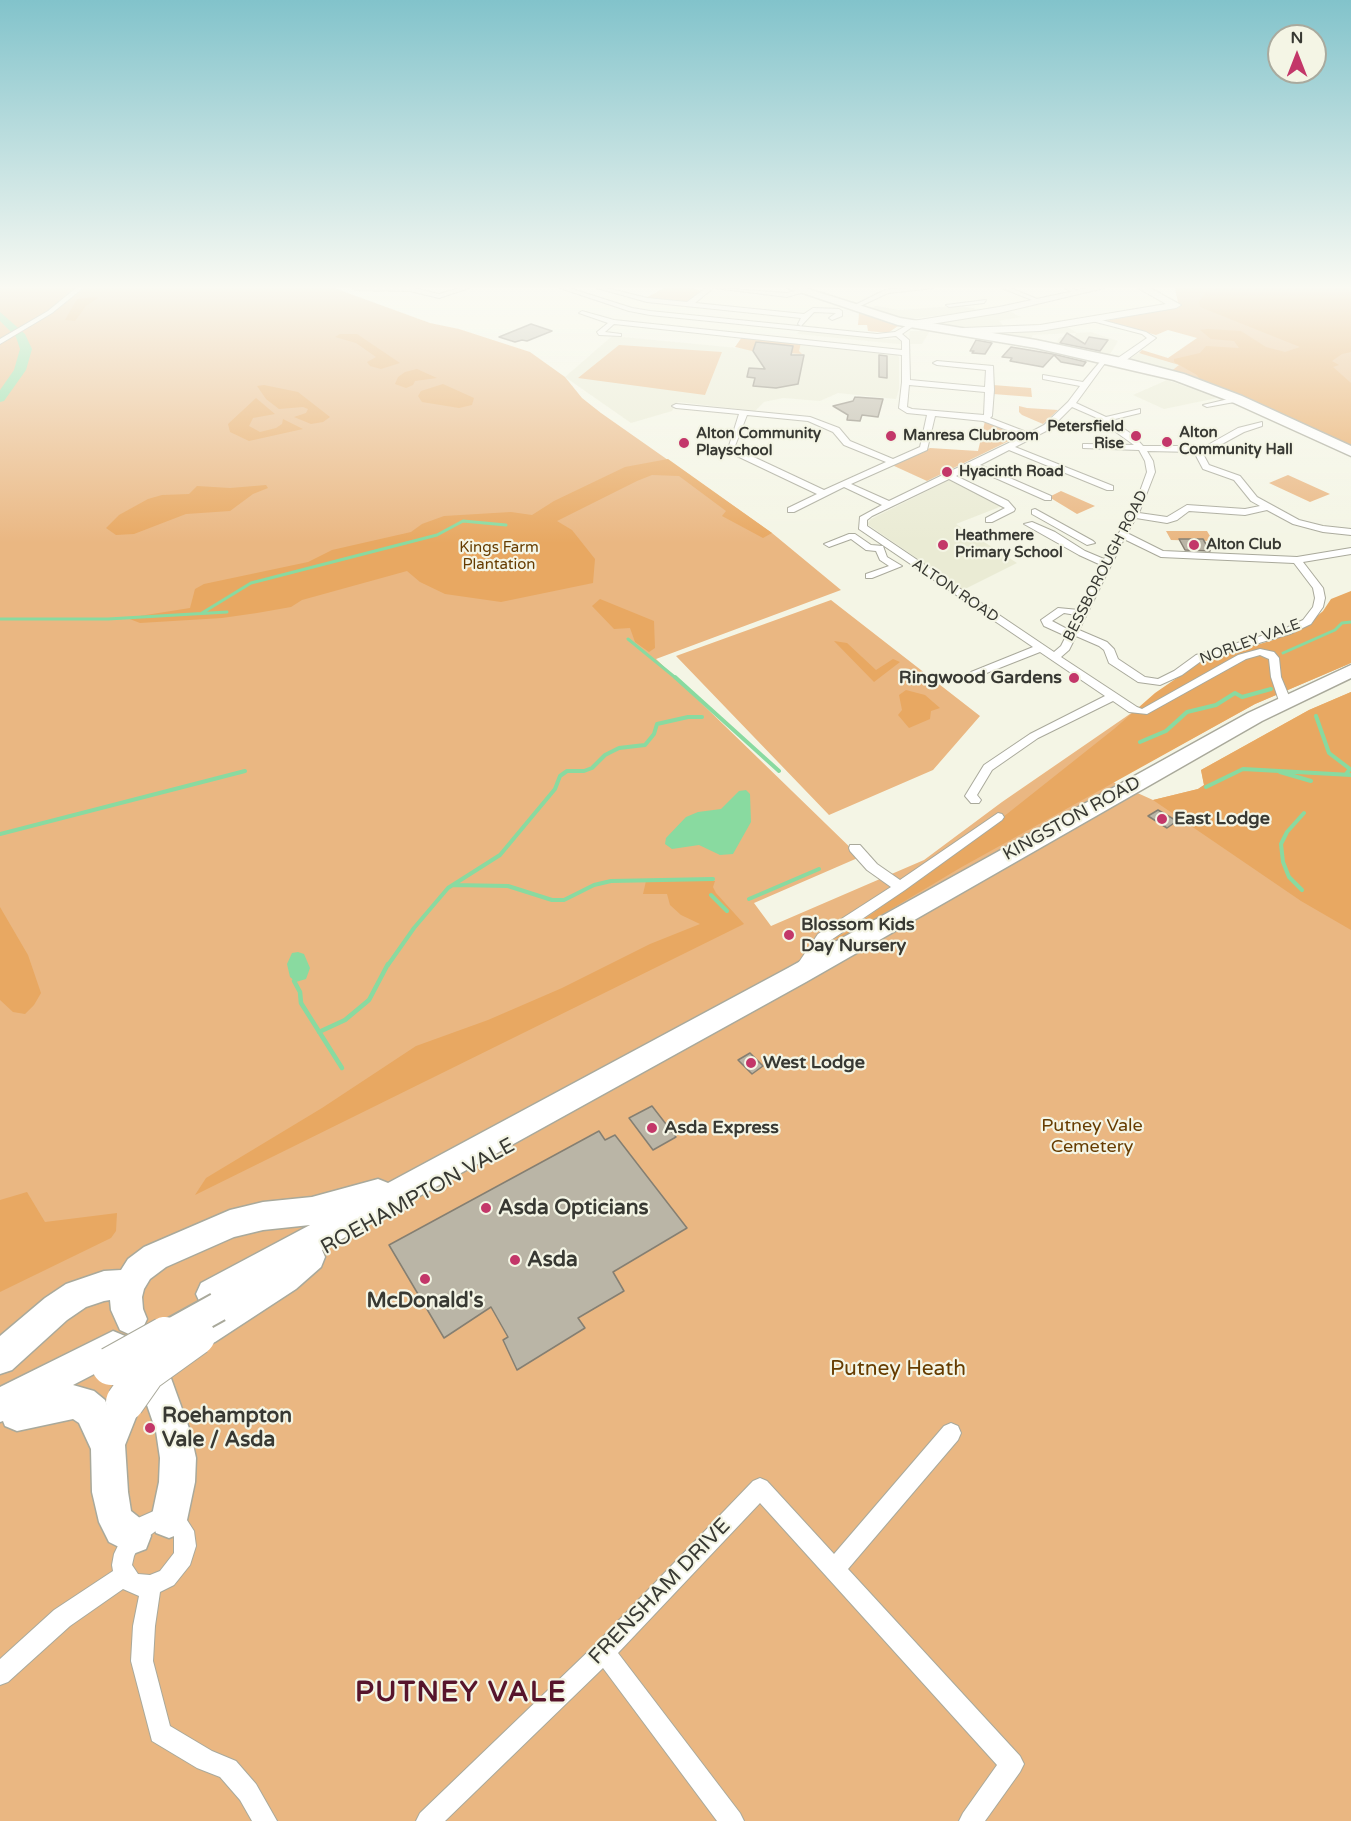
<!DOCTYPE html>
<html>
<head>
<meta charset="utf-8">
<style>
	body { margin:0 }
	#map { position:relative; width:1351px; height:1821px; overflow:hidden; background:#f4f5e5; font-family:"Varela Round",sans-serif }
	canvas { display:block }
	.north { position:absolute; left:1267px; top:24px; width:60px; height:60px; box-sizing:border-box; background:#f4f5e5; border:2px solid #a9aa9e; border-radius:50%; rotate:0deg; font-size:16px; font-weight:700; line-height:24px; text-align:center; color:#383933 }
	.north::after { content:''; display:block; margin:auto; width:21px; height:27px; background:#c33769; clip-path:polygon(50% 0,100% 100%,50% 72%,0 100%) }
</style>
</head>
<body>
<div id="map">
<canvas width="1351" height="1821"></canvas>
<div class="north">N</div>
</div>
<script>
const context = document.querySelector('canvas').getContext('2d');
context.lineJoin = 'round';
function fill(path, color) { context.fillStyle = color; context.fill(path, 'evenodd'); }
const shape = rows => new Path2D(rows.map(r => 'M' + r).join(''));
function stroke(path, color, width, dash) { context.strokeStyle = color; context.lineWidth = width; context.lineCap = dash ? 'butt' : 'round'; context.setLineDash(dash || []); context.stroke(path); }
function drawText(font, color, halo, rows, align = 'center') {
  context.font = font + ' "Varela Round",sans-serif'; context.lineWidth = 4.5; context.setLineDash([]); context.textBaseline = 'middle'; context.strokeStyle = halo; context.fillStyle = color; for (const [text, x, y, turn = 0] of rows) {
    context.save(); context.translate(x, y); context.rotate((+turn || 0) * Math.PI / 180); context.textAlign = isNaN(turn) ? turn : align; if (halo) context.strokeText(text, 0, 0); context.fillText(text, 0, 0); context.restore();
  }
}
fill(shape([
	[875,306,900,310,954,306,974,308,978,311,909,319,871,309],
	[1009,311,1021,317,999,321,1005,328,962,328,924,322],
	[1066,326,1077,333,1091,332,1118,341,1109,356,1055,345,1060,337,1073,339,1076,333,1033,335,1030,340,1008,335,1011,332],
	[800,330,909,341,910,331,930,331,922,344,898,344,797,334],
	[612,336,801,354,798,351,801,343,896,354,899,357,899,389,896,399,838,393,820,401,783,398,764,402,755,411,678,402,672,411,631,423,565,377],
	[1139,353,1157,357,1180,365,1170,372,1128,359],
	[1167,380,1190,388,1217,398,1164,409,1133,395],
	[949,480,1002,506,956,524,1017,563,963,590,867,524,871,519]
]), '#eaebd4');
fill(shape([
	[0,288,334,288,430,323,459,329,530,352,565,377,582,398,601,413,772,533,841,590,656,659,860,857,754,903,771,926,924,860,1002,802,1156,696,1351,663,1255,704,1113,782,1153,800,1198,789,1204,785,1201,770,1309,710,1351,692,1351,1821,0,1821],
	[664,288,692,288,702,291,686,302,646,298],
	[1175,288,1351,288,1351,449,1170,372,1179,365,1139,353,1142,350,1168,358,1197,338,1168,330,1156,335,1105,321,1179,307],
	[859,313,894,324,898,326,888,333,868,331,867,325,858,325],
	[742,337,801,343,799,351,802,354,752,351,735,347],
	[619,345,722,352,705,395,578,378],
	[993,385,1031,388,1032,397,993,394],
	[1019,406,1027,408,1058,410,1043,424,1022,415,1019,412],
	[985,421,1021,435,927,481,892,465,930,448,978,451],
	[1288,475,1330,494,1310,502,1269,483],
	[1061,491,1095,506,1077,514,1049,497],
	[1166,531,1207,531,1213,541,1171,540],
	[831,600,980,716,933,770,829,815,676,656]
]), '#eab782');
fill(shape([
	[1210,288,1351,288,1351,352,1342,354,1332,361,1339,365,1333,367,1351,383,1351,449,1201,381,1197,375,1174,362,1174,359,1200,353,1206,346,1239,348,1234,341,1211,339,1200,330,1208,329,1241,331,1266,347,1285,352,1300,347,1200,307,1199,301],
	[94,297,98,298,86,306,75,321,65,320,77,299],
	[340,334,357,334,400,363,381,369,370,366,367,362,376,357,356,343,335,337],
	[417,369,437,378,415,381,413,385,406,388,395,384,398,377,405,372],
	[443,384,474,398,472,405,459,408,422,402,418,396,421,391],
	[264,385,298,392,330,417,323,422,311,424,294,417,306,413,308,409,303,407,279,409,266,399,257,386],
	[256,398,275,414,253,418,249,426,260,432,276,428,282,424,283,419,303,429,249,441,230,432,228,424],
	[668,459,772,533,763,538,722,516,726,511,679,476,652,475,637,481,557,521,572,530,595,559,593,583,501,602,445,594,420,582,407,571,302,600,291,607,257,613,222,618,140,623,127,618,190,608,195,589,204,584,308,562,332,550,411,532,422,524,444,516,511,512,532,515,554,501,625,467],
	[266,485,268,488,253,494,230,511,186,514,134,534,116,535,106,528,119,515,148,499,162,495,189,494,197,486,230,488],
	[1351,591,1351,663,1255,704,960,868,841,939,834,938,847,932,988,829,1114,729,1155,693,1200,662,1273,640,1307,625,1323,611,1331,599],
	[600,599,654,621,655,648,649,652,635,642,630,628,614,629,592,606],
	[834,641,847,643,876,670,893,659,900,662,874,682],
	[906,690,925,695,940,708,931,711,930,719,909,728,898,715,902,710,899,695],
	[1351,692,1351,930,1301,901,1153,800,1198,789,1204,785,1201,770,1309,710],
	[646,881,715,881,713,887,716,893,744,924,195,1195,206,1178,322,1108,416,1046,488,1020,562,988,650,944,700,924,681,915,670,905,667,894,643,894],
	[0,907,28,955,41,993,34,1005,25,1014,13,1012,0,1000],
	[27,1192,45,1222,117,1213,116,1231,111,1238,0,1292,0,1200]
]), '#e8a862');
fill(shape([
	[746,790,750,794,751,822,733,854,720,855,699,845,672,849,665,844,666,838,686,817,698,812,721,809,739,791],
	[298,952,304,954,310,968,306,979,296,982,290,977,287,964,292,953]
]), '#89daa0');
stroke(shape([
	[202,613,251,583,437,535,463,521,506,525],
	[0,619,108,619,227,612],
	[628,639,677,679],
	[1283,653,1335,630,1342,623,1351,622]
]), '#89daa0', 3);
stroke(shape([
	[675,677,779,771],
	[1316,716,1329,753,1350,769,1346,774],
	[1140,742,1166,731,1187,712,1216,705,1235,693,1242,697,1271,689],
	[1280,772,1311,781],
	[1206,787,1243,769,1351,775],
	[0,834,245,771],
	[453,885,508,886,552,900,564,900,594,885,611,881,713,879],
	[1302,890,1289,877,1283,862,1281,844,1287,832,1304,813],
	[711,895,727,911],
	[749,899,819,869],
	[388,965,414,928,448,888,500,855,555,789,560,776,567,771,584,771,592,768,605,755,619,748,645,745,654,734,657,724,688,717,702,717]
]), '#89daa0', 4);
stroke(shape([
	[294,981,300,992,301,1003,342,1068],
	[319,1032,345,1020,369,1000,388,964]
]), '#89daa0', 4.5);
fill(shape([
	[0,312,25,334,32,349,26,370,4,401,0,402,0,390,14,370,20,349,16,337,0,321,0,312]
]), '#89daa0');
const building = shape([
	[531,324,552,331,527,341,522,340,515,342,499,337,531,324],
	[1067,333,1085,344,1089,337,1108,340,1100,351,1060,343,1067,333],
	[976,340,992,343,985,354,972,353,974,351,970,351,976,340],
	[756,342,793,346,791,355,804,355,798,384,776,388,753,386,755,378,747,377,749,368,765,369,753,351,756,342],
	[1011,347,1053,354,1086,362,1083,366,1061,362,1054,355,1043,367,1010,361,1012,358,1002,357,1011,347],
	[879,355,887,356,887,378,879,377,879,355],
	[855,397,883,399,878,417,862,415,860,421,847,420,848,415,833,406,853,401,855,397],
	[1179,539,1203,539,1210,551,1185,550,1179,539],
	[1158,810,1177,821,1167,828,1148,816,1158,810],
	[750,1053,763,1066,752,1074,738,1060,750,1053],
	[652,1106,676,1137,653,1150,629,1118,652,1106],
	[599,1131,605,1140,615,1135,687,1228,613,1272,624,1291,578,1318,585,1328,517,1370,503,1340,508,1337,491,1307,444,1338,389,1245,599,1131]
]);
fill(building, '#bab5a6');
stroke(building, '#857f72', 1.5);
const street = shape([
	[76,288,83,288,52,313,0,344,0,339,48,311,76,288],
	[353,288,413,288,439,294,460,288,469,288,439,298,410,291,356,290,353,288],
	[560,288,569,288,632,308,650,311,877,334,895,332,911,323,915,323,915,325,902,334,909,340,910,380,985,387,986,370,937,365,933,363,937,361,993,366,994,390,992,416,990,418,1029,433,1044,425,1068,402,1080,386,1043,379,1043,375,1083,382,1104,357,1108,359,1076,403,1106,417,1140,409,1140,413,1111,420,1133,435,1143,446,1206,446,1238,428,1262,422,1262,426,1244,432,1211,450,1202,452,1209,465,1240,476,1257,497,1299,520,1323,526,1351,529,1351,535,1323,532,1293,524,1267,510,1245,515,1189,511,1177,520,1167,523,1136,518,1127,533,1163,551,1297,557,1351,548,1351,554,1303,562,1323,588,1325,598,1323,607,1311,624,1290,634,1204,659,1182,675,1160,685,1138,682,1109,663,1104,650,1099,646,1076,636,1069,650,1061,657,1137,707,1142,709,1238,655,1260,649,1274,652,1279,658,1281,677,1291,701,1285,704,1279,701,1271,677,1269,659,1260,655,1246,659,1147,714,1129,712,1113,701,1038,738,992,770,977,795,981,800,979,803,971,803,965,796,984,765,1030,734,1105,696,1040,652,979,676,971,676,971,672,1033,647,859,529,860,517,882,505,844,487,794,512,788,512,788,508,817,494,737,456,728,449,739,414,676,408,672,406,676,404,810,417,839,428,850,441,893,459,920,447,927,415,907,413,899,408,902,382,902,355,614,324,605,332,621,334,621,336,599,335,597,332,608,323,579,313,582,311,614,320,902,350,902,341,896,336,877,338,650,315,629,311,560,288],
	[909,385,985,392,984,415,912,409,907,407,909,385],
	[1072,407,1095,417,1134,445,1086,444,1083,444,1083,448,1139,450,1145,461,1147,472,1135,505,1104,559,1085,551,1055,532,1032,522,1024,524,1079,555,1101,565,1079,610,1058,608,1041,620,1044,626,1066,636,1061,646,1054,652,867,526,867,520,872,516,949,479,1005,508,986,518,986,522,992,522,1014,511,1015,509,1008,501,956,476,973,468,1045,500,1051,500,1051,496,980,465,1009,450,1107,490,1113,490,1113,486,1015,447,1050,429,1072,407],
	[747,415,808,421,833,432,844,445,886,462,824,490,743,452,735,446,747,415],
	[935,416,983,421,1023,436,889,501,851,484,927,450,935,416],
	[1147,451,1194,452,1203,469,1234,480,1251,501,1260,506,1245,509,1187,505,1167,517,1139,513,1155,472,1153,461,1147,451],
	[1124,539,1161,557,1294,563,1313,588,1315,598,1313,607,1303,620,1282,630,1196,655,1174,671,1158,679,1145,677,1118,659,1114,649,1107,642,1079,630,1124,539],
	[1064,613,1076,615,1069,630,1052,621,1064,613],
	[597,288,607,288,647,298,687,302,706,288,713,288,695,303,804,314,813,308,839,309,842,311,842,316,832,320,829,318,836,313,814,312,801,326,798,324,801,318,647,302,597,288],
	[716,288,787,293,804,289,807,291,787,297,716,288],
	[906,288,933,288,888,293,856,308,851,307,885,290,906,288],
	[1002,288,1010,288,1042,301,1037,302,1002,288],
	[1065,288,1072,288,1079,292,1074,293,1065,288],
	[986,300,984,303,949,307,946,305,986,300],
	[1094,318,1146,332,1156,338,1121,364,1115,364,1115,360,1147,338,1142,334,1092,321,1094,318],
	[1237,397,1241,399,1240,401,1207,407,1203,405,1237,397],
	[1035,509,1093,541,1095,543,1087,545,1032,514,1032,510,1035,509],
	[849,534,855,534,871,545,883,546,887,557,902,566,872,578,866,578,866,574,889,566,880,560,876,551,866,550,851,539,829,547,824,544,849,534],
	[998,813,1002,814,1004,817,1002,820,905,890,828,942,807,973,797,973,795,969,797,965,818,934,891,887,867,870,850,851,849,848,850,845,860,845,877,864,900,880,998,813],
	[951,1423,958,1426,961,1433,958,1440,848,1569,1020,1756,1024,1764,1020,1772,985,1821,959,1821,963,1813,997,1765,760,1503,618,1653,740,1813,744,1821,717,1821,603,1668,445,1821,416,1821,420,1813,596,1644,753,1481,760,1478,767,1481,834,1554,944,1426,951,1423],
	[156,1510,169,1510,185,1517,194,1531,196,1546,190,1565,174,1585,160,1592,155,1626,153,1661,170,1726,212,1751,236,1761,256,1784,277,1821,252,1821,240,1800,220,1777,197,1768,152,1741,131,1661,133,1626,139,1596,123,1589,70,1626,8,1682,0,1685,0,1659,54,1610,113,1571,112,1565,114,1554,126,1529,138,1518,156,1510],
	[157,1530,168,1530,174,1535,174,1553,160,1571,150,1575,138,1574,132,1565,134,1556,140,1543,157,1530]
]);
const secondary = shape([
	[1088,288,1104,288,999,313,913,327,908,324,913,321,999,307,1088,288],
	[1138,288,1150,288,1181,305,1176,308,1040,331,963,334,958,331,963,328,1040,325,1166,304,1138,288]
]);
const highway = shape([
	[788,288,805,288,900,318,1036,340,1131,360,1184,374,1242,396,1351,446,1351,456,1232,402,1174,380,1036,348,898,325,788,288],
	[1351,665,1351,678,1262,721,806,982,322,1250,325,1257,321,1267,296,1289,215,1342,204,1347,193,1342,188,1331,193,1320,210,1308,201,1305,196,1294,201,1283,310,1225,263,1230,234,1237,166,1267,150,1279,144,1289,142,1297,143,1309,147,1319,142,1330,131,1335,120,1330,111,1310,110,1300,104,1301,86,1307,67,1320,12,1370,0,1374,0,1336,45,1298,66,1284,104,1271,121,1270,128,1259,144,1247,230,1210,263,1202,312,1197,378,1179,388,1183,788,968,1248,713,1351,665],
	[113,1331,125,1336,129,1347,125,1358,73,1385,94,1391,105,1400,107,1405,113,1390,125,1385,137,1390,142,1402,125,1445,128,1492,131,1511,146,1523,151,1536,146,1549,133,1554,109,1542,99,1522,92,1492,91,1449,79,1423,73,1419,17,1431,5,1426,3,1421,0,1422,0,1387,113,1331],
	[156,1365,168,1370,190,1431,196,1458,195,1482,187,1520,182,1533,169,1538,156,1533,151,1520,159,1482,160,1458,156,1431,139,1382,144,1370,156,1365]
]);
stroke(street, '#a9a99b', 2);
stroke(secondary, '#a9a99b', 2);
stroke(highway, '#a9a99b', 3);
fill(street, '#fff');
fill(secondary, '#fff');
fill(highway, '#fff');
const highwayBridgeFar1 = shape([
	[162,1338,218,1307],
	[194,1338,199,1334]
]);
const highwayBridge = shape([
	[111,1366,165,1336],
	[125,1402,146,1372,196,1336]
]);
stroke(highwayBridgeFar1, '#a9a99b', 32, []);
stroke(highwayBridge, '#a9a99b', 40, []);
stroke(highwayBridgeFar1, '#fff', 28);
stroke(highwayBridge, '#fff', 38);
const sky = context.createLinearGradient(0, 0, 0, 543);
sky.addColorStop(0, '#82c3cb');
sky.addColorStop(0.53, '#fafaf3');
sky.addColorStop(1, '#fafaf300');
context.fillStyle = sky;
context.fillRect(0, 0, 1351, 543);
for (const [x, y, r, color] of [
	[891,436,6,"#c33769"],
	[1136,436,6,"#c33769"],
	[1167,442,6,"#c33769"],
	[684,443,6,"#c33769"],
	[947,472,6,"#c33769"],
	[943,545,6,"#c33769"],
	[1194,545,6,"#c33769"],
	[1074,678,6,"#c33769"],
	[1162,819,6,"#c33769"],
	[789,935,6,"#c33769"],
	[751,1063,6,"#c33769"],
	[652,1128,6,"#c33769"],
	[486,1208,6,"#c33769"],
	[515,1260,6,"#c33769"],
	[425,1279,6,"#c33769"],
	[150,1428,6,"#c33769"]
]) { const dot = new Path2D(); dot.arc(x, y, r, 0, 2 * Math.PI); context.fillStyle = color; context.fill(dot); stroke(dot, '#f4f5e5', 2); }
drawText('bold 15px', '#383933', '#f4f5e5', [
	["Petersfield",1124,427,"right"],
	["Rise",1124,444,"right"],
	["Alton",1179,433],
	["Community Hall",1179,450],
	["Alton Community",696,434],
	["Playschool",696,451],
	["Manresa Clubroom",903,436],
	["Hyacinth Road",959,472],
	["Heathmere",955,536],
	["Primary School",955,553],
	["Alton Club",1206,545]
], 'left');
drawText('15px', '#663c01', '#f4f5e5', [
	["Kings Farm",499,548],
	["Plantation",499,565]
]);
drawText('15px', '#383933', '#f4f5e5', [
	["BESSBOROUGH ROAD",1106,566,-63],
	["ALTON ROAD",955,591,34],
	["NORLEY VALE",1250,642,-20]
]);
drawText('bold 18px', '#383933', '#f4f5e5', [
	["Ringwood Gardens",1062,678,"right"],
	["East Lodge",1174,819],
	["Blossom Kids",801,925],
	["Day Nursery",801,946],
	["West Lodge",763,1063],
	["Asda Express",664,1128]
], 'left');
drawText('18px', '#383933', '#f4f5e5', [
	["KINGSTON ROAD",1072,819,-29]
]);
drawText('18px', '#663c01', '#f4f5e5', [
	["Putney Vale",1092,1126],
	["Cemetery",1092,1147]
]);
drawText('21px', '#383933', '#f4f5e5', [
	["ROEHAMPTON VALE",418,1197,-29],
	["FRENSHAM DRIVE",660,1592,-46]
]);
drawText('bold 21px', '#383933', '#f4f5e5', [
	["Asda Opticians",498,1208],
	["Asda",527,1260],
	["McDonald's",425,1301,"center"],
	["Roehampton",162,1416],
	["Vale / Asda",162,1440]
], 'left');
drawText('21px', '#663c01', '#f4f5e5', [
	["Putney Heath",898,1369]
]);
context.letterSpacing = '1.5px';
drawText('bold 28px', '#57142c', '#f4f5e5', [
	["PUTNEY VALE",461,1694]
]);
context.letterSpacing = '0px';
</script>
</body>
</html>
